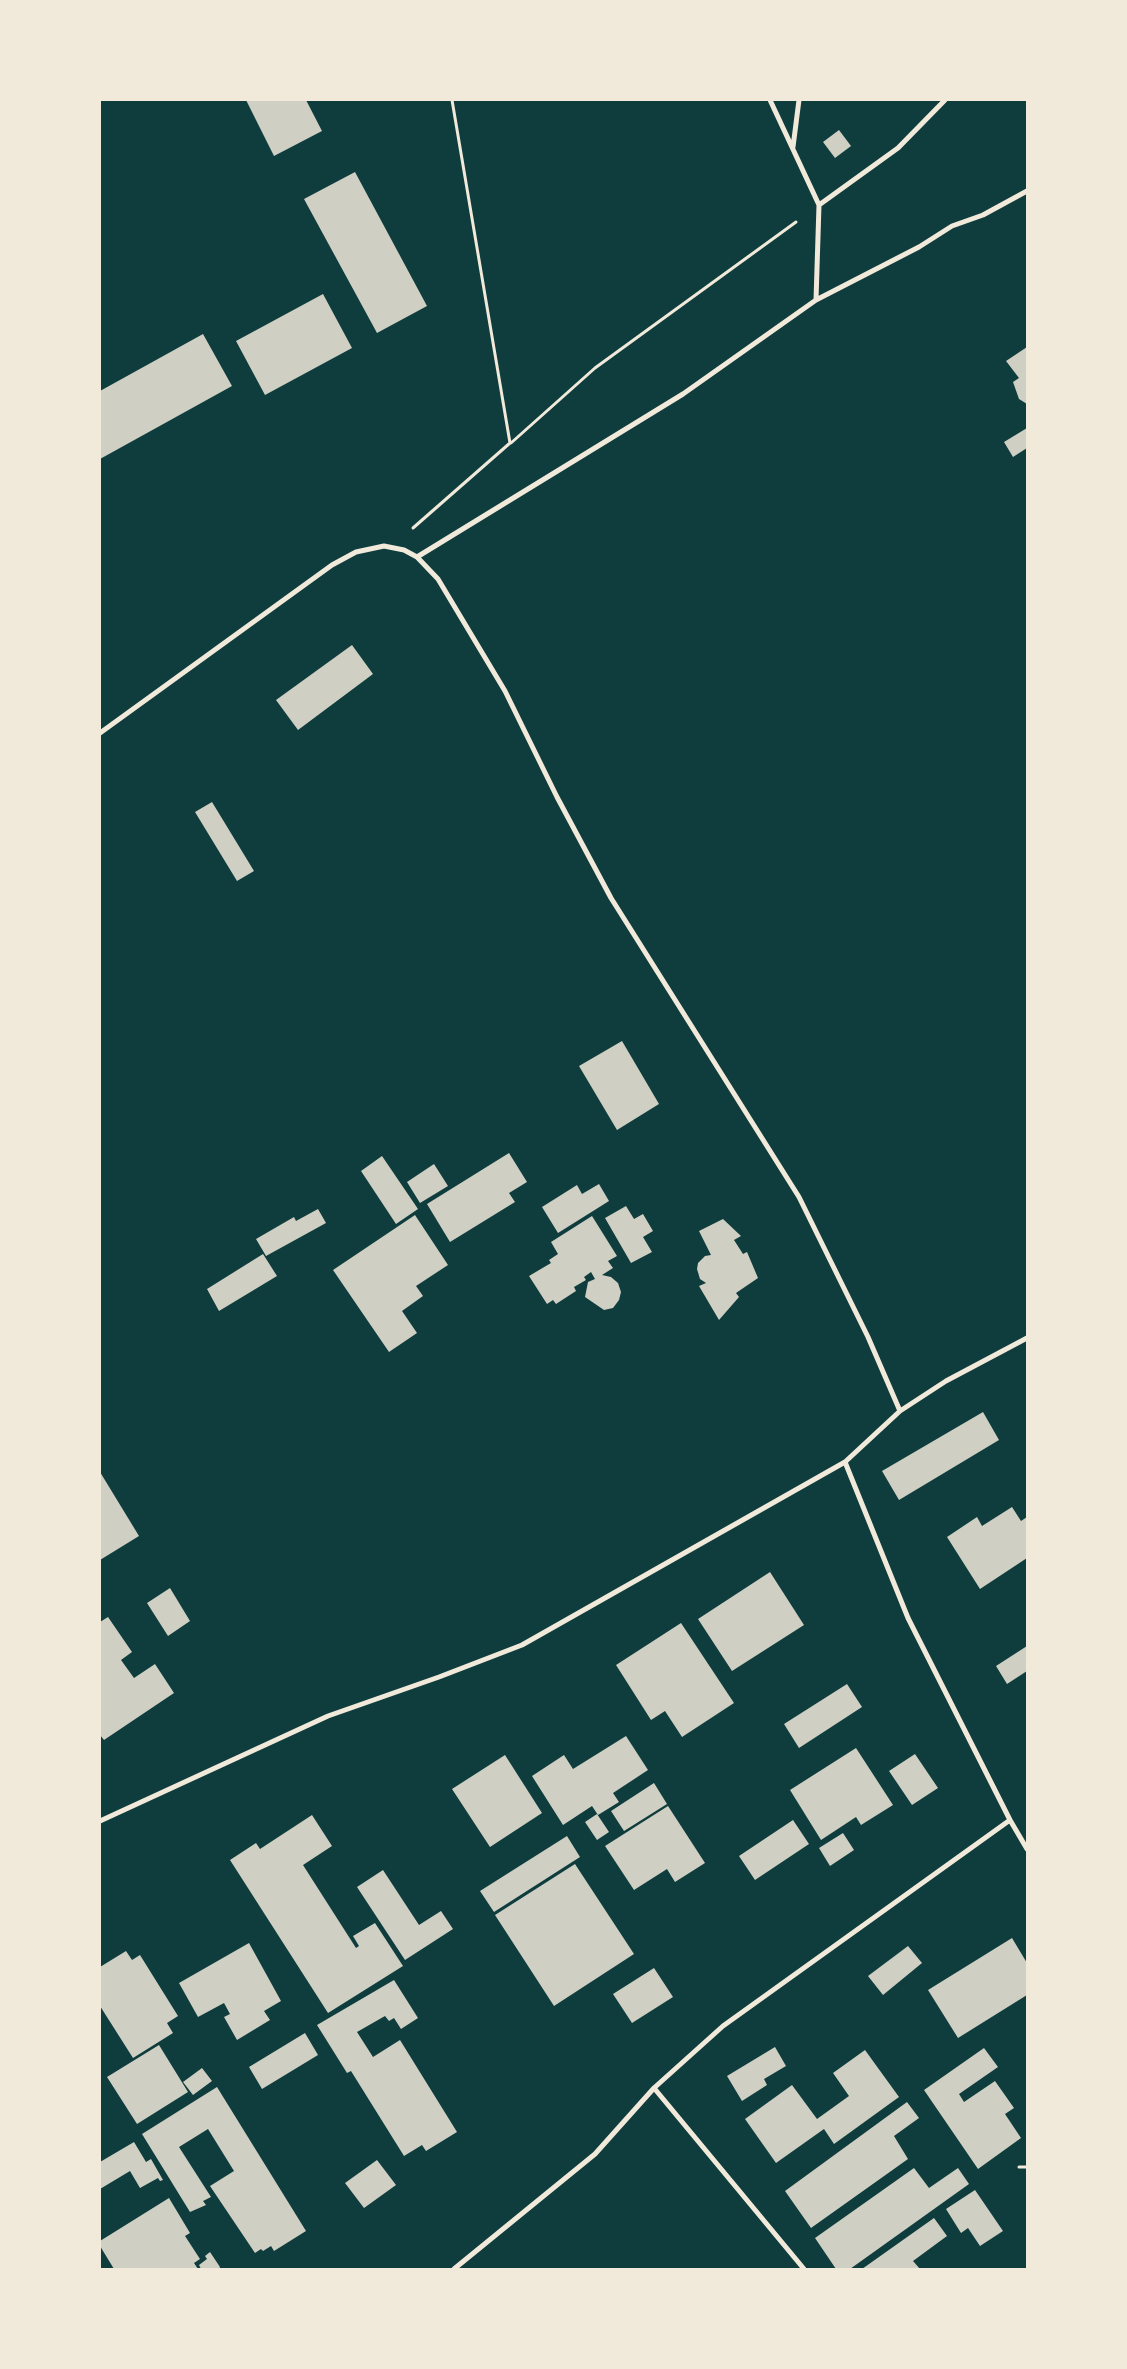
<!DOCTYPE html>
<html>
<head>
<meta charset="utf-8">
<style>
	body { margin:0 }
	#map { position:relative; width:1127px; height:2369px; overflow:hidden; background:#0f3d3e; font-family:Ubuntu,sans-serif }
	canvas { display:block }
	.frame { position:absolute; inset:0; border:101px solid #f1e9da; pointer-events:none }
</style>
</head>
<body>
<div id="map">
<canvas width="1127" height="2369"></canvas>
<div class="frame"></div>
</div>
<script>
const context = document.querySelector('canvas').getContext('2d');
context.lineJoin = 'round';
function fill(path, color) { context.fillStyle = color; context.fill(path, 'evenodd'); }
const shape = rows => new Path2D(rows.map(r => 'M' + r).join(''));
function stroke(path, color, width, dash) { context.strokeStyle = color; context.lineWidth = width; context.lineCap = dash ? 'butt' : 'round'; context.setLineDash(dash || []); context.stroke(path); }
fill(shape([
	[246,100,306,100,322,131,274,156],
	[839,130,851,146,835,158,823,142],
	[355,172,427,306,377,333,304,199],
	[323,294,352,348,265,395,236,341],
	[203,334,232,386,100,459,100,391],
	[1027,347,1027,404,1019,399,1013,382,1019,378,1006,361],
	[1027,428,1027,448,1013,457,1004,442],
	[352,645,373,674,298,730,276,700],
	[212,802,254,871,237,881,195,812],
	[622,1041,659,1104,617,1130,579,1066],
	[509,1153,527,1182,509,1193,515,1202,450,1242,427,1204],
	[382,1156,418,1209,396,1224,361,1171],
	[434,1164,448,1186,420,1203,407,1182],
	[599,1184,609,1201,558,1233,542,1207,577,1185,582,1194],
	[626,1206,634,1219,643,1214,653,1231,643,1237,652,1252,631,1263,605,1218],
	[318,1209,326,1223,266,1256,256,1239,294,1217,296,1221],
	[415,1215,448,1265,416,1286,423,1296,402,1311,417,1333,389,1352,333,1270],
	[592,1216,617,1256,608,1261,613,1268,602,1275,611,1277,618,1283,621,1292,619,1300,613,1308,604,1310,585,1297,588,1282,595,1279,591,1272,584,1277,586,1280,574,1287,576,1291,556,1304,553,1300,547,1304,529,1276,551,1263,549,1260,558,1254,551,1242],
	[723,1219,741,1236,734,1240,743,1254,747,1252,758,1278,736,1293,739,1297,719,1320,699,1286,706,1283,700,1279,697,1269,698,1263,705,1256,711,1255,699,1231],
	[263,1254,277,1276,219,1311,207,1289],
	[983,1412,999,1440,899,1500,882,1471],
	[100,1472,139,1536,100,1560],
	[1012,1507,1021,1521,1027,1517,1027,1558,980,1589,947,1537,977,1517,982,1526],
	[770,1572,804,1625,732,1671,698,1619],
	[170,1588,190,1621,168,1636,147,1603],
	[108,1617,132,1652,121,1660,134,1678,155,1664,174,1693,104,1740,100,1735,100,1622],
	[681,1623,734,1703,682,1737,665,1711,651,1720,616,1665],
	[1027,1646,1027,1671,1007,1684,996,1666],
	[847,1684,862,1707,799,1748,784,1724],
	[626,1736,648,1770,613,1793,619,1802,598,1815,592,1806,563,1825,532,1776,564,1755,573,1769],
	[856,1748,893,1805,861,1825,856,1817,821,1840,790,1790],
	[915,1754,938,1788,912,1805,889,1771],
	[505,1755,542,1813,490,1847,452,1789],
	[654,1783,667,1804,624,1831,611,1811],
	[668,1806,705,1863,675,1882,667,1869,634,1890,605,1846],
	[597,1814,609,1832,597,1840,585,1822],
	[312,1815,332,1846,303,1865,356,1948,359,1946,353,1936,375,1923,403,1966,328,2013,230,1860,256,1843,260,1849],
	[793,1820,809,1844,755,1880,739,1856],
	[843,1833,854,1850,830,1866,819,1848],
	[567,1836,580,1857,494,1912,480,1891],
	[575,1864,634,1954,554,2006,495,1915],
	[383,1870,419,1925,441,1911,453,1929,405,1960,357,1887],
	[1012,1938,1027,1963,1027,1995,958,2038,928,1990],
	[249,1943,281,2001,264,2011,270,2020,237,2040,224,2017,230,2014,224,2003,198,2017,179,1983],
	[908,1946,922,1963,883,1995,868,1976],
	[126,1951,132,1960,140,1955,178,2016,167,2023,173,2033,133,2058,100,2006,100,1967],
	[654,1968,673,1997,632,2023,613,1994],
	[394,1980,418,2018,401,2029,394,2018,389,2021,385,2016,357,2032,373,2057,400,2040,457,2132,426,2151,422,2145,404,2156,351,2071,347,2073,317,2025],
	[305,2033,318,2055,262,2089,249,2067],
	[159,2045,188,2092,137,2124,107,2077],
	[775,2047,786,2066,764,2079,767,2085,742,2101,727,2076],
	[984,2048,998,2067,959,2094,964,2102,995,2081,1014,2108,1005,2114,1021,2138,978,2169,924,2090],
	[865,2050,899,2097,834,2144,824,2129,776,2163,745,2119,792,2085,817,2119,849,2096,833,2073],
	[202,2068,212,2081,193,2095,183,2082],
	[217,2087,306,2231,274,2251,271,2246,263,2251,261,2249,255,2253,210,2186,234,2171,208,2129,179,2147,211,2197,203,2201,206,2205,190,2212,142,2134],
	[907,2102,919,2118,894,2136,908,2159,811,2228,785,2191],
	[134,2142,146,2162,151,2159,163,2180,160,2181,158,2178,140,2188,130,2171,100,2189,100,2162],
	[377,2160,396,2185,364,2208,345,2183],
	[914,2168,929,2188,958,2168,969,2184,850,2269,836,2269,815,2238],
	[975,2190,1003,2231,980,2246,968,2228,961,2233,946,2209],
	[169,2198,190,2233,185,2236,200,2259,194,2263,198,2269,114,2269,100,2246,100,2241],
	[934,2218,947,2236,913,2261,920,2269,862,2269],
	[210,2252,220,2267,219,2269,201,2269,199,2265,207,2259,205,2256]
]), '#cfcfc3');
stroke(shape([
	[511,443,595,368,796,222],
	[413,528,510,443,452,100],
	[1019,2167,1027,2167]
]), '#f1e9da', 3);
stroke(shape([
	[770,100,819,205],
	[793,147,799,100],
	[816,300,819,205,898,148,945,100],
	[417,557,683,394,816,300,919,247,952,226,983,215,1027,191],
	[100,733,332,565,356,552,384,546,404,550,417,557,438,579,505,691,557,797,611,898,799,1197,868,1337,900,1411],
	[845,1462,908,1618,1010,1820,1027,1849],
	[100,1821,328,1716,439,1677,522,1645,845,1462,900,1411,946,1381,1027,1338],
	[654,2088,804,2269],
	[454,2269,595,2154,654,2088,723,2026,1010,1820]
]), '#f1e9da', 5);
</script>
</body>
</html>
